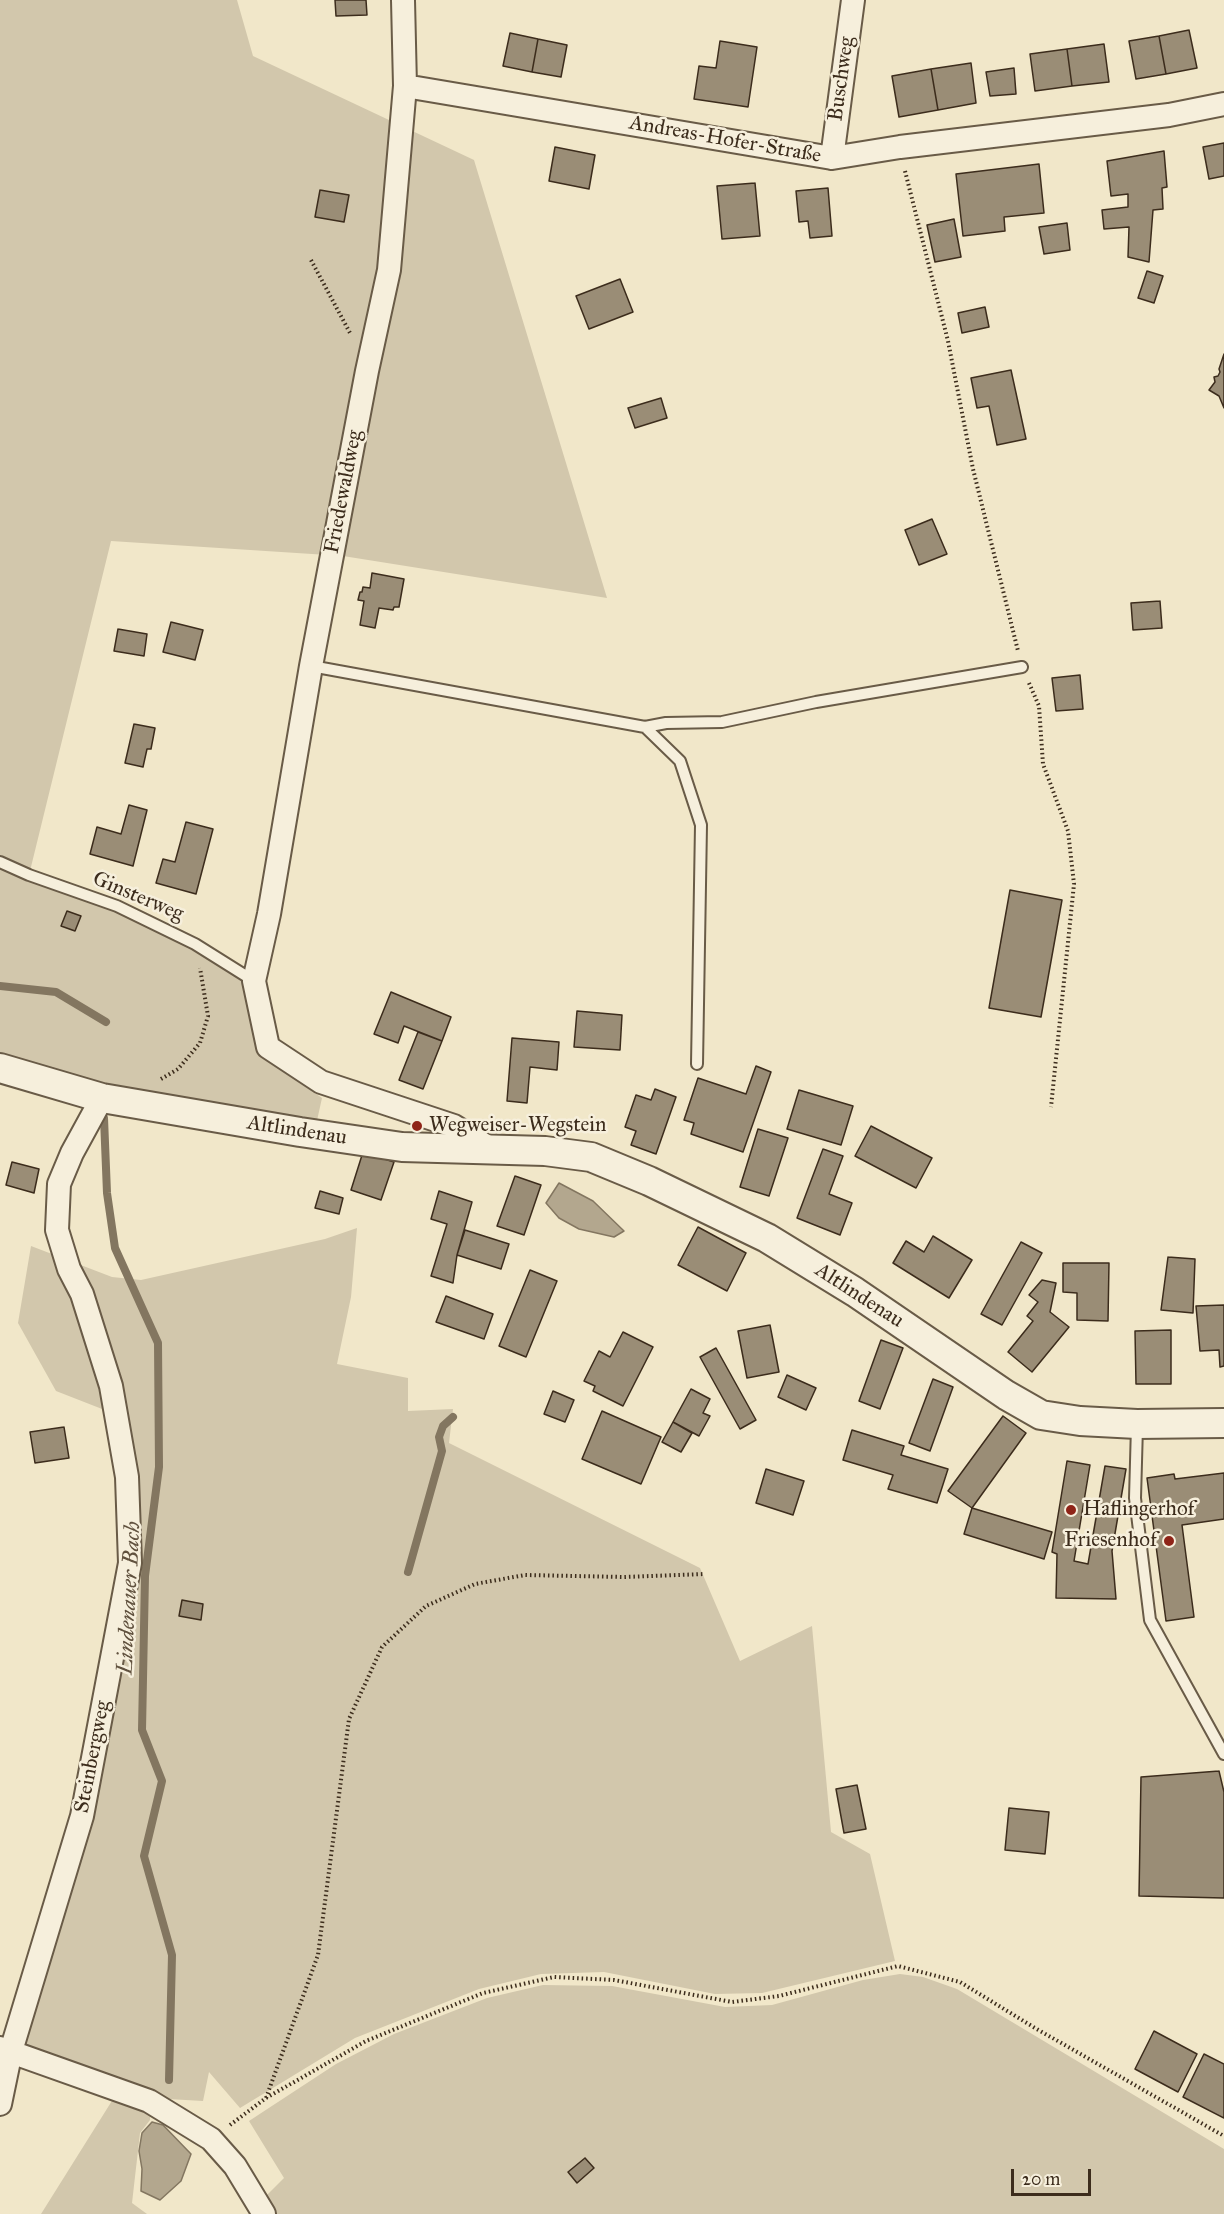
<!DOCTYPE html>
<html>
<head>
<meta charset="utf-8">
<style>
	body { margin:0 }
	#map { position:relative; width:1224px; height:2214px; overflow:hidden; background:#f1e7c9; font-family:"IM FELL Great Primer",serif }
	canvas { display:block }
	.scale { position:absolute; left:1011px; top:2169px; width:80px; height:27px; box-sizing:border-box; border:3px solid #3c2c1c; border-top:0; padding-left:8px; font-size:18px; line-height:21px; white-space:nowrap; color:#3c2c1c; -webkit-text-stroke:4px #f6efdc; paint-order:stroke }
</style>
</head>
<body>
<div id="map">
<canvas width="1224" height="2214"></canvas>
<div class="scale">20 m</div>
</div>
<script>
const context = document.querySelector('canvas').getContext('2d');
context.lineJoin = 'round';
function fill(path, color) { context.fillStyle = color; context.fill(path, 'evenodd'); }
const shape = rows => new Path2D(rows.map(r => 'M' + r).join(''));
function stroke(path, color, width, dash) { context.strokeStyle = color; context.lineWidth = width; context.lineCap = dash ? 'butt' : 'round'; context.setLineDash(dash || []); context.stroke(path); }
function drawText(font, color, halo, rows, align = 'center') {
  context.font = font + ' "IM FELL Great Primer",serif'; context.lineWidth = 5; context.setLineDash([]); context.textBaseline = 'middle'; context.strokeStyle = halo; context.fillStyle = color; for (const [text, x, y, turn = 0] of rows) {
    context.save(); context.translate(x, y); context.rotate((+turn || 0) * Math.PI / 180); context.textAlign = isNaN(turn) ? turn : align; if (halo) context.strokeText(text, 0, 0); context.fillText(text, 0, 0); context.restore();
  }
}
fill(shape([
	[0,0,237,0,253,56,474,160,607,598,343,556,111,541,29,875,117,906,254,981,259,1054,322,1098,316,1125,122,1092,0,1056],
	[357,1228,351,1297,337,1364,408,1378,408,1411,453,1409,449,1443,700,1568,740,1661,812,1626,831,1832,870,1854,895,1961,762,1993,715,1994,604,1972,541,1974,479,1989,355,2038,240,2108,209,2072,203,2101,151,2098,150,2120,140,2133,132,2203,147,2214,41,2214,120,2088,15,2049,134,1563,120,1416,56,1391,18,1323,31,1246,112,1277,141,1280,325,1239],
	[900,1974,923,1977,957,1989,1224,2149,1224,2214,273,2214,263,2199,284,2178,249,2121,336,2064,394,2034,487,1998,543,1985,612,1986,725,2007,772,2005,863,1980]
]), '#d2c7ac');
const water = shape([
	[559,1183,593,1201,624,1231,614,1237,579,1229,559,1218,546,1203,559,1183],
	[152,2122,163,2125,191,2154,181,2181,160,2200,141,2191,142,2169,139,2151,142,2133,152,2122]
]);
fill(water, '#b3a78e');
stroke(water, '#837660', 1.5);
stroke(shape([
	[0,986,56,992,106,1022],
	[104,1118,107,1193,115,1248,158,1343,159,1467,145,1576,142,1730,162,1781,144,1856,172,1955,169,2080],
	[408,1572,442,1451,439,1437,443,1426,453,1417]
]), '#837660', 8);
const building = shape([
	[335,0,366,0,367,15,336,16,335,0],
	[1189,30,1197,68,1166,74,1159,36,1189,30],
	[510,33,538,39,532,72,503,66,510,33],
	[1159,36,1166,74,1136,79,1129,41,1159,36],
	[538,39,567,45,561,77,532,72,538,39],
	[720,41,757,47,748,107,694,99,699,66,716,68,720,41],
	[1104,44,1109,82,1072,86,1067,49,1104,44],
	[1067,49,1072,86,1035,91,1030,54,1067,49],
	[971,63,976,103,938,110,931,69,971,63],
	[1014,68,1016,94,990,96,986,72,1014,68],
	[931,69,938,110,899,117,892,76,931,69],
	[1224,143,1224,176,1209,179,1203,147,1224,143],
	[555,147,595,155,589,189,549,181,555,147],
	[1164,151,1167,187,1162,188,1163,209,1153,210,1149,262,1128,257,1129,227,1104,229,1102,210,1128,207,1128,194,1111,196,1107,161,1164,151],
	[1039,164,1044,213,1004,217,1005,231,963,236,956,174,1039,164],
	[755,183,760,236,722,239,717,186,755,183],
	[828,188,832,236,810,238,808,221,799,222,796,191,828,188],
	[320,190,349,195,344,222,315,217,320,190],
	[954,219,961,257,935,262,927,225,954,219],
	[1067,223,1070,250,1044,254,1039,227,1067,223],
	[1147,271,1163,276,1154,303,1138,298,1147,271],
	[620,279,633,312,589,329,576,296,620,279],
	[985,307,989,327,962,333,958,313,985,307],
	[1224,354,1224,408,1219,396,1209,390,1215,382,1214,377,1218,376,1220,372,1219,369,1224,354],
	[1011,370,1026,439,997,445,989,406,977,408,971,378,1011,370],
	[661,398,667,418,635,428,628,408,661,398],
	[932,519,947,554,919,565,905,530,932,519],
	[372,573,404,579,399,607,394,607,393,610,379,608,375,628,360,625,364,601,358,600,360,592,362,592,363,587,370,588,372,573],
	[1160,601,1162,628,1133,630,1131,603,1160,601],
	[171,622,203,630,195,660,163,652,171,622],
	[118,629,147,634,144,656,114,651,118,629],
	[1080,675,1083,709,1056,711,1052,678,1080,675],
	[134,724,155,728,151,749,147,749,143,767,125,763,134,724],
	[129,805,147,810,133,866,90,854,97,827,121,834,129,805],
	[186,822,213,829,196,894,156,883,163,859,175,862,186,822],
	[1010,890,1062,900,1041,1017,989,1008,1010,890],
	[67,911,81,916,75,931,61,926,67,911],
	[391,992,451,1017,442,1041,404,1026,398,1043,374,1034,391,992],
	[577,1011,622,1015,620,1050,574,1047,577,1011],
	[418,1032,442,1041,423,1089,399,1080,418,1032],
	[512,1038,559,1042,557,1070,530,1067,527,1103,507,1101,512,1038],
	[756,1066,771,1072,743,1152,691,1134,694,1123,684,1120,698,1078,746,1094,756,1066],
	[655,1089,676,1097,656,1154,631,1145,636,1131,625,1127,636,1095,651,1100,655,1089],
	[799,1090,853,1106,841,1145,787,1129,799,1090],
	[871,1126,932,1158,916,1188,855,1156,871,1126],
	[758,1129,788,1138,769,1196,740,1187,758,1129],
	[823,1149,843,1156,829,1194,852,1203,840,1235,797,1218,823,1149],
	[363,1152,394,1162,381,1200,351,1190,363,1152],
	[12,1162,39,1169,34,1193,6,1185,12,1162],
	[515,1176,541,1185,524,1235,497,1226,515,1176],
	[320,1191,343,1198,339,1214,315,1208,320,1191],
	[439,1191,472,1202,457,1255,453,1283,431,1276,447,1224,431,1219,439,1191],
	[698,1227,746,1253,727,1291,678,1265,698,1227],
	[465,1230,509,1244,501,1269,457,1255,465,1230],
	[933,1236,972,1260,949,1298,893,1263,906,1241,924,1252,933,1236],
	[1021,1242,1042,1253,1002,1325,981,1314,1021,1242],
	[1168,1257,1195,1259,1193,1313,1161,1310,1168,1257],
	[1063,1263,1109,1263,1108,1321,1077,1320,1077,1293,1063,1292,1063,1263],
	[530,1270,557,1281,526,1357,499,1346,530,1270],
	[1042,1280,1056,1283,1050,1312,1069,1327,1032,1372,1008,1352,1033,1321,1027,1316,1038,1302,1029,1295,1042,1280],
	[446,1296,493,1314,484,1339,436,1322,446,1296],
	[1224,1305,1224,1366,1220,1367,1219,1350,1200,1351,1196,1306,1224,1305],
	[770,1325,779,1372,747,1378,738,1331,770,1325],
	[1171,1330,1171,1384,1136,1384,1135,1331,1171,1330],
	[623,1332,653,1347,623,1406,593,1391,595,1386,584,1381,599,1351,610,1357,623,1332],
	[881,1340,903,1348,880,1409,859,1401,881,1340],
	[716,1348,756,1420,740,1429,700,1357,716,1348],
	[787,1375,816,1388,806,1410,778,1397,787,1375],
	[933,1379,953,1387,930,1451,909,1443,933,1379],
	[691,1389,710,1399,703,1413,710,1416,699,1436,673,1422,691,1389],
	[553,1391,574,1400,565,1422,544,1414,553,1391],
	[602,1411,661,1437,641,1484,582,1459,602,1411],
	[1003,1416,1026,1433,972,1508,948,1491,1003,1416],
	[673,1422,692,1433,681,1452,662,1442,673,1422],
	[64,1427,69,1458,35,1463,30,1432,64,1427],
	[852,1430,904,1446,901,1455,948,1469,937,1503,888,1489,893,1475,843,1460,852,1430],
	[1067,1461,1090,1465,1074,1561,1088,1564,1105,1466,1126,1469,1112,1551,1116,1599,1056,1598,1057,1554,1052,1552,1067,1461],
	[766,1469,804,1481,793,1515,756,1503,766,1469],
	[1224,1473,1224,1519,1182,1525,1194,1617,1166,1621,1147,1478,1174,1474,1175,1479,1224,1473],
	[972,1508,1052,1532,1044,1559,964,1534,972,1508],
	[182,1600,203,1604,201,1620,179,1616,182,1600],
	[1219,1771,1224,1792,1224,1898,1139,1896,1141,1777,1219,1771],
	[857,1785,866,1829,844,1833,836,1789,857,1785],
	[1009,1808,1049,1812,1045,1854,1005,1850,1009,1808],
	[1154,2031,1197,2054,1178,2092,1135,2069,1154,2031],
	[1204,2054,1224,2064,1224,2118,1183,2097,1204,2054],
	[585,2158,594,2168,577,2183,568,2172,585,2158]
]);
fill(building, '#9a8d76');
stroke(building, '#3c2c1c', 1.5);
const service = shape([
	[311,666,645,727,666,723,722,722,816,702,1022,667],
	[645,727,680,761,701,825,697,1064],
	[0,862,29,875,117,906,195,944,254,981],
	[1137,1426,1135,1498,1150,1620,1224,1754]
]);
const minor = shape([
	[403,0,405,86,389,270,367,371,311,666,269,914,254,981,268,1047,321,1082,454,1126,493,1150],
	[405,86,832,158,900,147,1169,115,1224,104],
	[832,158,853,0],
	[0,2048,149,2101,211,2139,235,2166,264,2214],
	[0,2104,11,2051,82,1816,130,1563,127,1477,111,1386,82,1294,69,1269,57,1230,59,1184,72,1153,102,1098]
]);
const tertiary = shape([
	[0,1068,102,1098,300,1132,402,1147,545,1151,591,1157,649,1181,767,1238,855,1292,1006,1395,1041,1415,1080,1421,1137,1424,1224,1423]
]);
stroke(service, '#695b47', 14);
stroke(minor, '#695b47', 26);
stroke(tertiary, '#695b47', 32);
stroke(shape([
	[905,171,948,341,973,469,1018,651],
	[311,260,350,333],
	[1029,683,1039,706,1043,764,1068,831,1074,884,1051,1107],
	[161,1079,178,1069,200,1043,208,1016,200,968],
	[266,2098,318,1955,349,1719,382,1647,426,1606,475,1584,525,1575,624,1577,705,1574],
	[230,2125,266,2098,366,2041,483,1993,554,1977,614,1980,732,2002,779,1996,898,1966,960,1982,1035,2028,1224,2136]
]), '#3c2c1c', 4, [1.5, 3]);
stroke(service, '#f6efdc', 10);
stroke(minor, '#f6efdc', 22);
stroke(tertiary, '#f6efdc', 28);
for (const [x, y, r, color] of [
	[417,1126,6,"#8f2418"],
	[1071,1510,6,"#8f2418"],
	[1169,1541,6,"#8f2418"]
]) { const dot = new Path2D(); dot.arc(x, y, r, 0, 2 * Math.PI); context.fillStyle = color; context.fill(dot); stroke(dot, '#f6efdc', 2); }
drawText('21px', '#3c2c1c', '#f6efdc', [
	["Buschweg",842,79,-82],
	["Andreas-Hofer-Straße",725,140,10],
	["Friedewaldweg",344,492,-79],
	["Ginsterweg",138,897,23],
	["Altlindenau",297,1131,9],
	["Altlindenau",859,1296,33],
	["Steinbergweg",93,1757,-79]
]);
drawText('21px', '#3c2c1c', '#f6efdc', [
	["Wegweiser-Wegstein",429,1126],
	["Haflingerhof",1083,1510],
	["Friesenhof",1157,1541,"right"]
], 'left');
drawText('italic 22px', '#60513e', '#f6efdc', [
	["Lindenauer Bach",130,1598,-87]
]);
</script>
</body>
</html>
